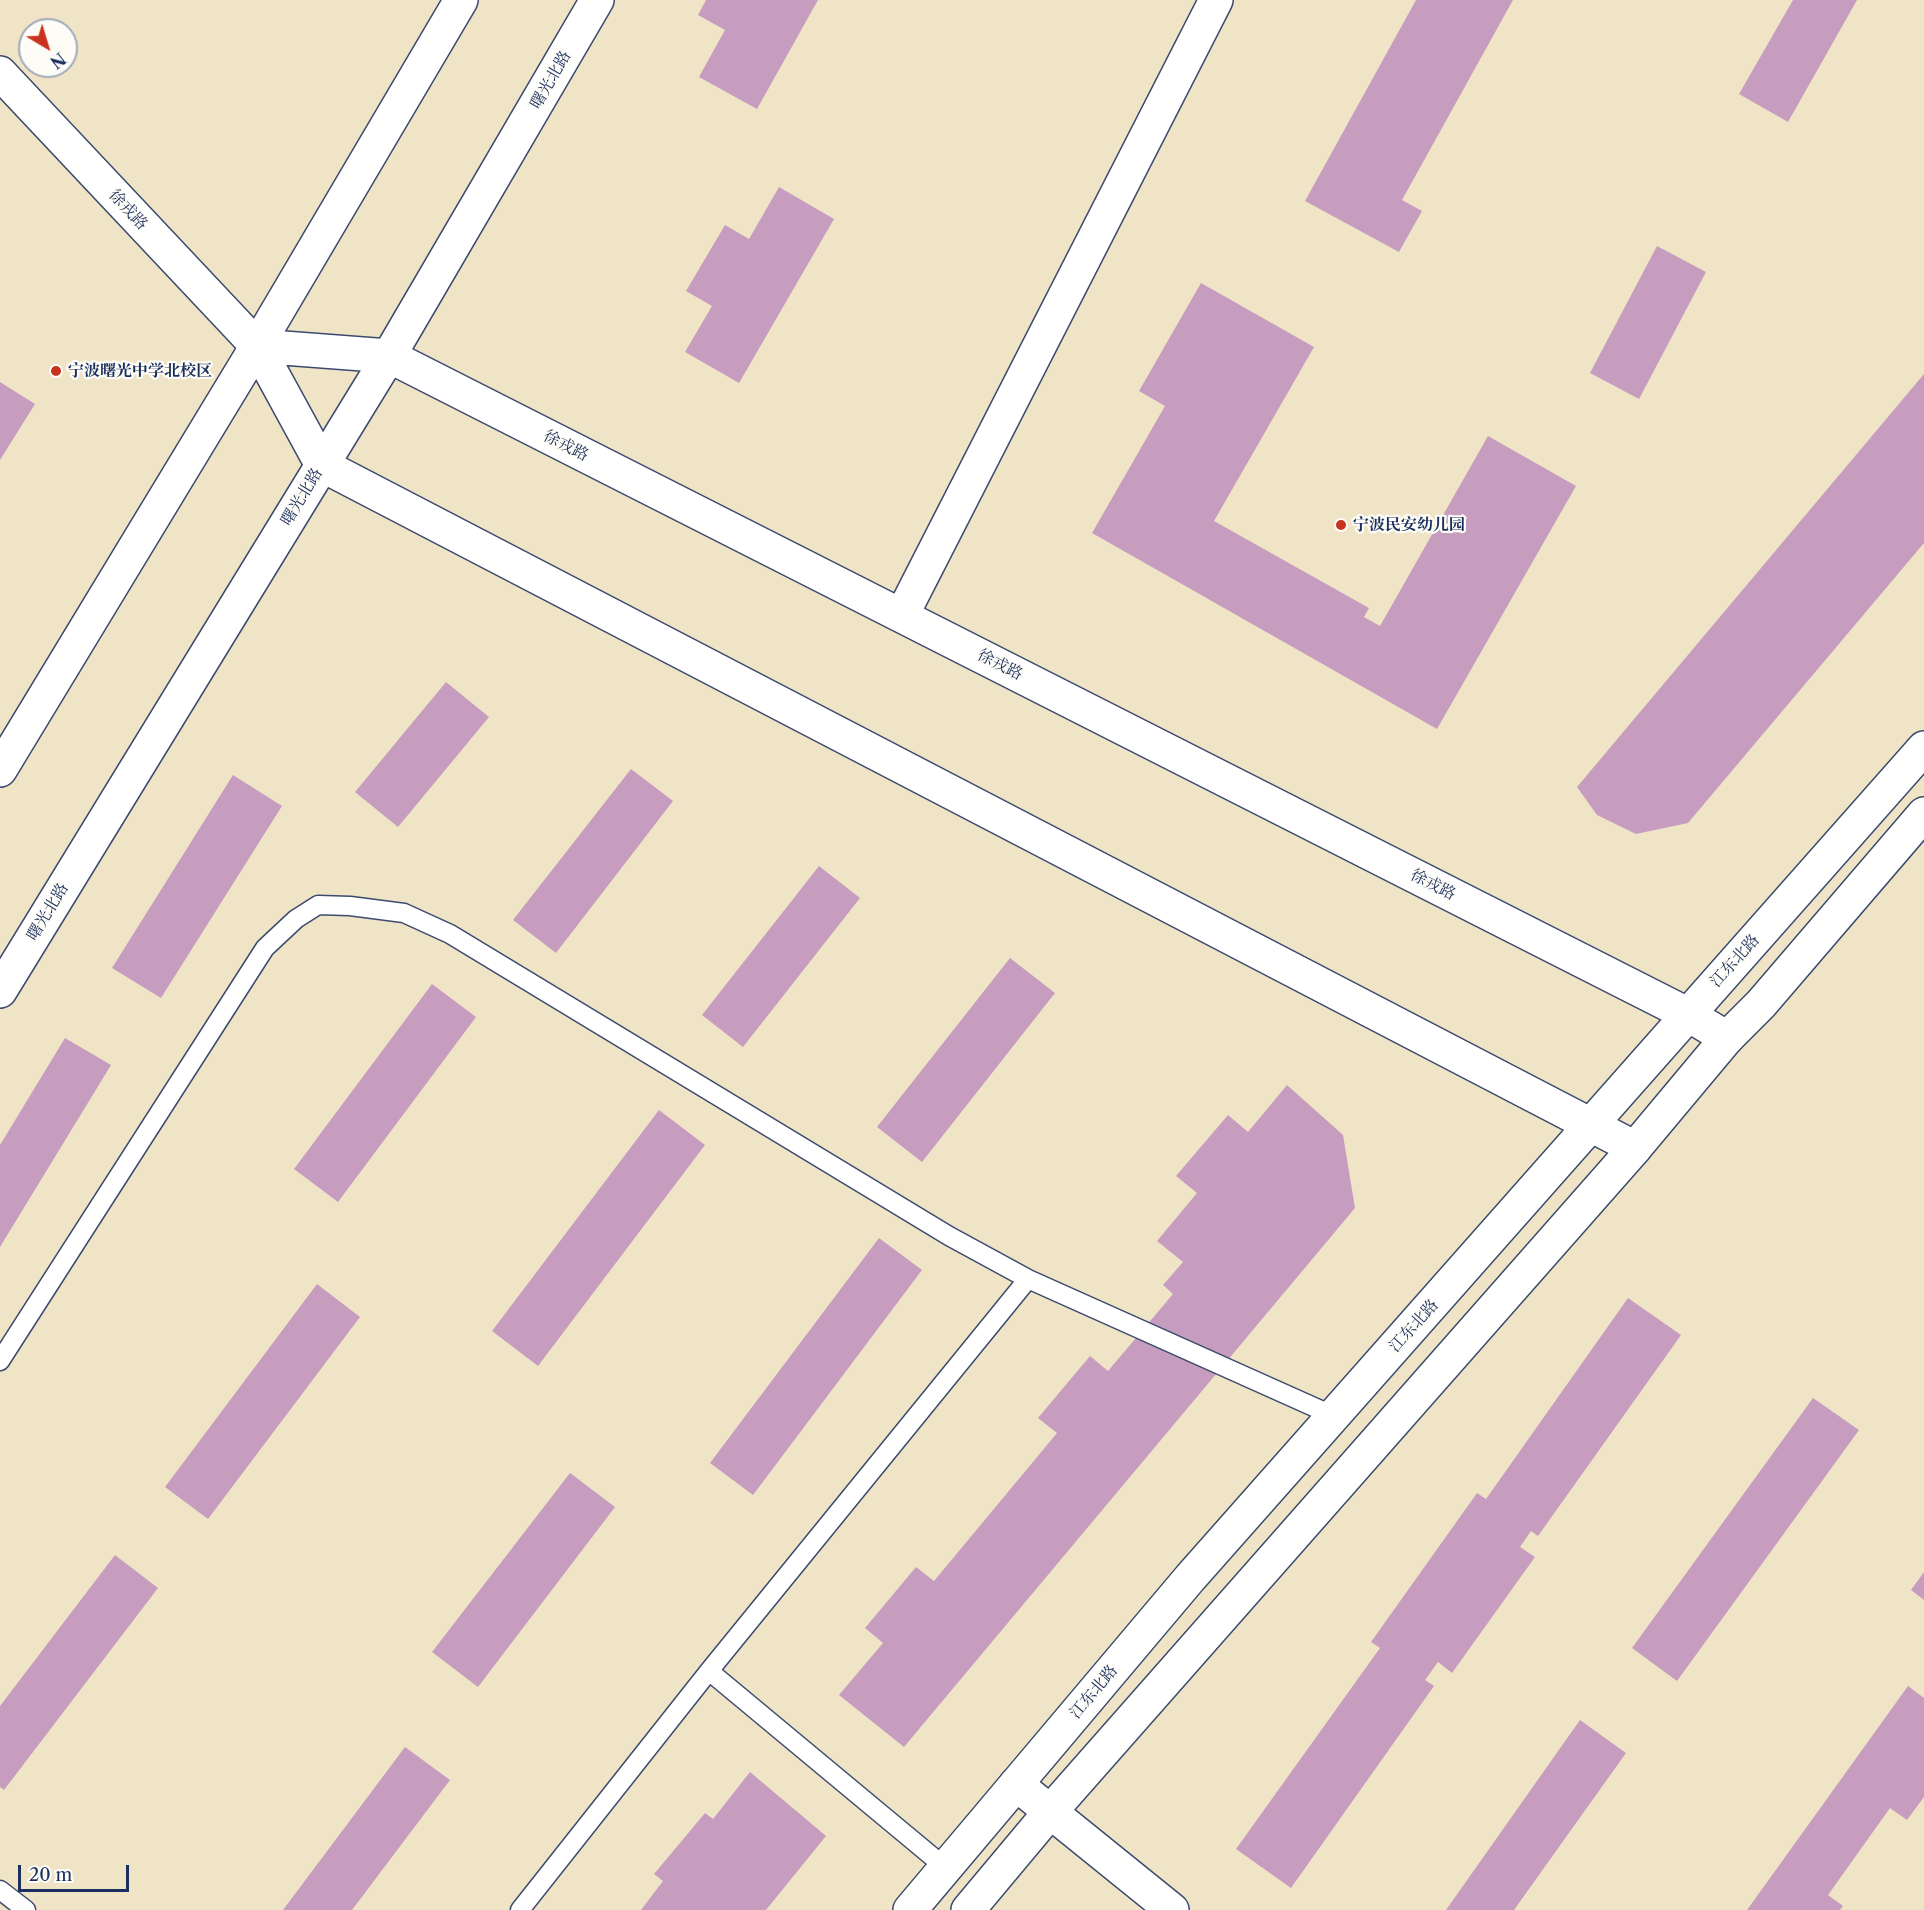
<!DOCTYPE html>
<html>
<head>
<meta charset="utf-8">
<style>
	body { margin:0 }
	#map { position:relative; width:1924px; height:1910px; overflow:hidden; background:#f0e4c6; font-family:"Libre Caslon Text",serif }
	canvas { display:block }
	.north { position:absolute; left:18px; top:18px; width:60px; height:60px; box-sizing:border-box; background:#fdfcf7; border:2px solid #a3aaba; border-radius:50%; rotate:142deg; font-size:16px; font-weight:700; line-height:24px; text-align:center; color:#1b2f5e }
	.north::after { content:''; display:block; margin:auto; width:21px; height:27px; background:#c8321e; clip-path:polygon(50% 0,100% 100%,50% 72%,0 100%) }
	.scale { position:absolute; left:18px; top:1865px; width:111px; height:27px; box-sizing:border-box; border:3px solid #1b2f5e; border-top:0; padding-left:8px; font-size:18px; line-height:21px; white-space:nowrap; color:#1b2f5e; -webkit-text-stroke:4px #fdfcf7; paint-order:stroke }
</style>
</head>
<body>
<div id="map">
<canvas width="1924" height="1910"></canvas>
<div class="north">N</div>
<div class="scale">20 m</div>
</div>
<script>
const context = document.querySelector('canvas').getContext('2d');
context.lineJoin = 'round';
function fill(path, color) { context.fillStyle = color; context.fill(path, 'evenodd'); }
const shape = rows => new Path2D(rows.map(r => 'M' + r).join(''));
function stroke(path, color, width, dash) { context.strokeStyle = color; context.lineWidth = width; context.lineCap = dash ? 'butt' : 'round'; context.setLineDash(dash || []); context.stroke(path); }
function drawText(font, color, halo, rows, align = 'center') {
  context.font = font + ' "Libre Caslon Text","Noto Serif SC",serif'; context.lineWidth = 4.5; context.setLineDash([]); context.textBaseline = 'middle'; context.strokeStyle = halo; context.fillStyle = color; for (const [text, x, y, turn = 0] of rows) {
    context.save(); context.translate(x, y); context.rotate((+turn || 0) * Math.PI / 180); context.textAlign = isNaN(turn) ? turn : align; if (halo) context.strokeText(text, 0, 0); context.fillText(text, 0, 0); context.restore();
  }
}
fill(shape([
	[706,0,818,0,757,109,699,77,725,30,698,15],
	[1416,0,1513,0,1402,200,1422,211,1399,252,1305,201],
	[1793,0,1857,0,1788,122,1739,94],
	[779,187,834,219,739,383,685,352,712,306,686,291,725,225,749,239],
	[1657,246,1706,272,1639,399,1590,373],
	[1201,283,1314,347,1214,521,1369,608,1364,617,1380,626,1488,436,1576,486,1437,729,1092,533,1165,406,1139,391],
	[1924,374,1924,543,1688,823,1636,834,1597,815,1577,787],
	[0,382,35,404,0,460],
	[446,682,489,717,398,827,355,792],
	[631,769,673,801,556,953,513,920],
	[233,775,282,806,161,998,112,968],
	[819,866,860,898,743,1047,702,1015],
	[1010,958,1055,993,922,1162,877,1127],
	[432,984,476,1017,338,1202,294,1169],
	[65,1038,111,1065,0,1247,0,1145],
	[1287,1085,1343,1135,1355,1208,904,1747,839,1695,883,1643,865,1628,916,1567,934,1581,1057,1433,1038,1418,1090,1356,1108,1371,1173,1294,1163,1285,1183,1262,1157,1241,1197,1193,1176,1176,1228,1115,1248,1132],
	[659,1110,705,1145,538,1366,492,1331],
	[879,1238,922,1270,753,1495,710,1463],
	[317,1284,360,1317,208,1519,165,1487],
	[1628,1298,1681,1335,1538,1536,1531,1531,1520,1547,1535,1557,1452,1673,1438,1662,1425,1680,1434,1686,1291,1888,1236,1849,1380,1648,1371,1642,1477,1493,1486,1499],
	[1813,1398,1859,1430,1677,1681,1632,1648],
	[570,1473,615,1507,478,1687,432,1652],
	[115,1555,158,1588,4,1790,0,1787,0,1706],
	[1924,1572,1924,1600,1911,1590],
	[1908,1686,1924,1698,1924,1797,1907,1820,1890,1808,1828,1895,1843,1906,1840,1910,1747,1910],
	[1580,1720,1626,1753,1514,1910,1446,1910],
	[405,1747,450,1780,352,1910,283,1910],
	[750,1772,826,1836,766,1910,641,1910,663,1881,654,1874,705,1813,713,1819]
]), '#c69dbf');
const service = shape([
	[0,1361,265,948,296,919,318,905,350,906,404,913,450,934,949,1236,1028,1279,1334,1416],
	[709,1671,946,1868],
	[0,1890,26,1910],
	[520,1910,709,1671,1028,1279]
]);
const minor = shape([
	[902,615,1216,0],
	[1016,1784,1172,1910]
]);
const tertiary = shape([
	[0,73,257,346,322,465,1635,1148],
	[257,346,389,356,1687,1014,1727,1038]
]);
const secondary = shape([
	[0,770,257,346,461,0],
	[0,991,389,356,597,0]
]);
const primary = shape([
	[910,1910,1190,1578,1924,748],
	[968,1910,1050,1812,1635,1148,1727,1038,1761,1004,1924,814]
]);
stroke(service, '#3b4a6e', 21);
stroke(minor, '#3b4a6e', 36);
stroke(tertiary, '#3b4a6e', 36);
stroke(secondary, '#3b4a6e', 36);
stroke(primary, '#3b4a6e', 36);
stroke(service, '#fff', 18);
stroke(minor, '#fff', 33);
stroke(tertiary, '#fff', 33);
stroke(secondary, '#fff', 33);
stroke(primary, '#fff', 33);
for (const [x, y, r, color] of [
	[56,371,6,"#c8321e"],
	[1341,525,6,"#c8321e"]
]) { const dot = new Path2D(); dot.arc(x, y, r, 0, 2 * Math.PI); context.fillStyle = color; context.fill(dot); stroke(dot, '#fdfcf7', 2); }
drawText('16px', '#1b2f5e', '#fdfcf7', [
	["曙光北路",551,80,-60],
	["徐戎路",128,210,47],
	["徐戎路",566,446,27],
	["曙光北路",302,497,-59],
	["徐戎路",1000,665,27],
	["徐戎路",1433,885,27],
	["曙光北路",48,912,-59],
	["江东北路",1735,961,-48],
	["江东北路",1414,1326,-48],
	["江东北路",1094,1692,-50]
]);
drawText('bold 16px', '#1b2f5e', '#fdfcf7', [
	["宁波曙光中学北校区",68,371],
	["宁波民安幼儿园",1353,525]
], 'left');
</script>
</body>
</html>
